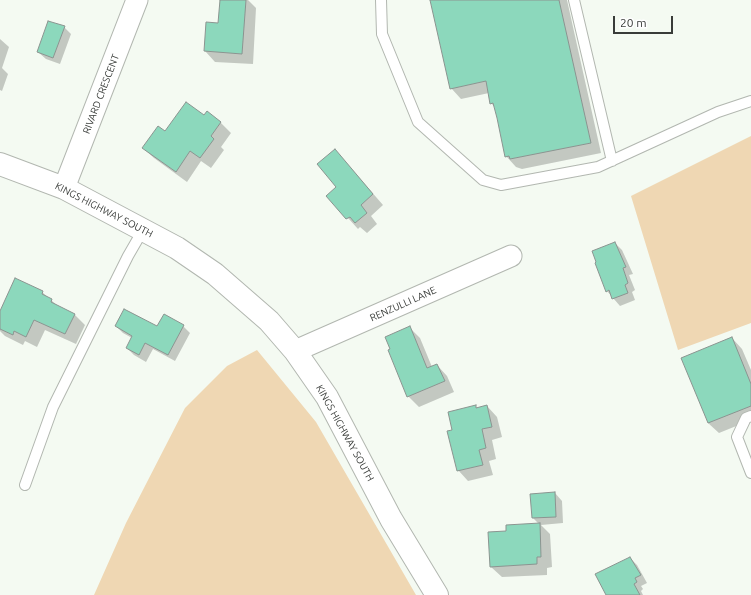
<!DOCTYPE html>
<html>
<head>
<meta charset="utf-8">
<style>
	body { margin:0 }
	#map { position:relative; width:751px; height:595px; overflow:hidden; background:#f4faf2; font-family:Ubuntu,sans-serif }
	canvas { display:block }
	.scale { position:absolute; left:613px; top:16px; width:60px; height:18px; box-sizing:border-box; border:2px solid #393c39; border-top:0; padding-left:5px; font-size:12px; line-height:14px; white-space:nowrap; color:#393c39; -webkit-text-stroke:3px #fff; paint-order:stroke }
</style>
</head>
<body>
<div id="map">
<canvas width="751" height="595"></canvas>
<div class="scale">20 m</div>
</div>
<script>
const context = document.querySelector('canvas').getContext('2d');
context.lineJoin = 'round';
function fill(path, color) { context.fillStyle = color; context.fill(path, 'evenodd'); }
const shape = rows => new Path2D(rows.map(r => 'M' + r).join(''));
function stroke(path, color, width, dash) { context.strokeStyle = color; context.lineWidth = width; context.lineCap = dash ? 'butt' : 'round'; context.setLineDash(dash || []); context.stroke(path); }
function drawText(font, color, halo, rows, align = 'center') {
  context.font = font + ' Ubuntu,sans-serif'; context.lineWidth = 3; context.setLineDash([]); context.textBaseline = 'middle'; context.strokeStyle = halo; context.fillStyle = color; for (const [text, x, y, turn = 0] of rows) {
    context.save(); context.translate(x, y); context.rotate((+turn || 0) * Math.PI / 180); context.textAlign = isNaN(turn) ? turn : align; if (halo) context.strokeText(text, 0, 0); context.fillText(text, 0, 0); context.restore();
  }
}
fill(shape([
	[751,136,751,323,678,350,631,196],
	[257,350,316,422,416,595,94,595,126,523,185,408,227,366]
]), '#efd7b3');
fill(shape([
	[221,0,248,0,256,8,253,64,215,62,205,51,207,23,219,24],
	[431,0,567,0,601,153,522,169,516,167,506,156,496,108,491,103,489,93,461,99,451,88],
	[64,27,71,34,60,64,46,59,38,52],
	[0,39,9,47,2,68,8,74,2,91,0,90],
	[204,116,220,122,231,133,221,147,224,150,211,168,201,161,187,182,154,158,143,148,165,132],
	[335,150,383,205,371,216,377,224,367,233,360,227,358,229,328,196,338,188],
	[615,243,622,250,633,274,629,275,635,290,632,292,635,300,620,306,607,291],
	[42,292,60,308,74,314,85,325,76,344,45,330,37,347,25,341,23,345,5,336,0,331,0,313],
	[116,326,158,328,183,326,190,333,175,361,153,349,146,362,134,355,127,348,132,338,123,333],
	[410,328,420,338,432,367,437,365,447,376,454,392,419,407,408,396],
	[732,338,742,349,751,370,751,420,719,433,708,423,682,358],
	[487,406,497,417,502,437,492,440,496,459,489,461,493,475,468,481,458,470,453,431,476,407,477,408],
	[555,493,562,501,563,523,541,525,550,534,552,567,547,568,547,575,502,577,491,567,507,532,539,524,533,518],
	[630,558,637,565,647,583,641,586,643,589,641,591,643,595,607,595]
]), '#0003');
const building = shape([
	[220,0,246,0,242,54,204,51,206,22,218,23,220,0],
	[430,0,559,0,591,143,510,159,509,156,505,157,497,118,493,103,490,104,486,81,450,89,430,0],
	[48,21,65,26,53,58,37,52,48,21],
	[186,102,204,115,207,111,221,122,211,136,214,139,200,158,190,151,176,172,142,148,158,126,165,131,186,102],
	[335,149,373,194,361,205,367,213,355,223,350,217,346,219,326,196,336,187,317,164,335,149],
	[615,242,626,267,623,268,628,283,625,285,628,293,612,299,609,290,606,292,595,263,596,262,592,251,615,242],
	[15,278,43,291,42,294,52,299,51,302,75,314,65,334,34,320,26,337,14,331,13,335,0,329,0,311,15,278],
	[124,309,157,326,164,314,184,325,168,355,145,343,139,355,126,348,132,336,115,326,124,309],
	[410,326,427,368,437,364,445,381,407,397,388,350,390,349,385,337,410,326],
	[732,337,751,384,751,406,708,423,681,358,732,337],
	[476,405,476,408,487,405,492,427,482,429,486,448,479,450,483,465,457,471,447,431,452,430,448,412,476,405],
	[555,492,556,517,532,518,530,494,555,492],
	[540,523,541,557,537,557,537,564,490,567,488,532,506,531,506,525,540,523],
	[630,557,641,575,635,578,637,582,634,584,640,595,606,595,595,574,630,557]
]);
fill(building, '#8cd8bc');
stroke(building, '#8b9490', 1);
const lane = shape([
	[381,0,382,34,418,122,483,180,501,185,598,167,718,112,751,101],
	[574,0,612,161],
	[751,416,746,418,737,437,751,473],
	[25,485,53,407,128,256,143,230]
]);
const street = shape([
	[64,188,137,0],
	[295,351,511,256]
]);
const secondary = shape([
	[0,164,64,188,177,248,215,274,269,321,295,351,327,397,391,519,437,595]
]);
stroke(lane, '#b2b7b0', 12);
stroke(street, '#b2b7b0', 23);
stroke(secondary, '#b2b7b0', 24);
stroke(lane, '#fff', 10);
stroke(street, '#fff', 21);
stroke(secondary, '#fff', 22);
drawText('10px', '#393c39', '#fff', [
	["RIVARD CRESCENT",101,94,-69],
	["KINGS HIGHWAY SOUTH",104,210,27],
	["RENZULLI LANE",403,304,-24],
	["KINGS HIGHWAY SOUTH",345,433,61]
]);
</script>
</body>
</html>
